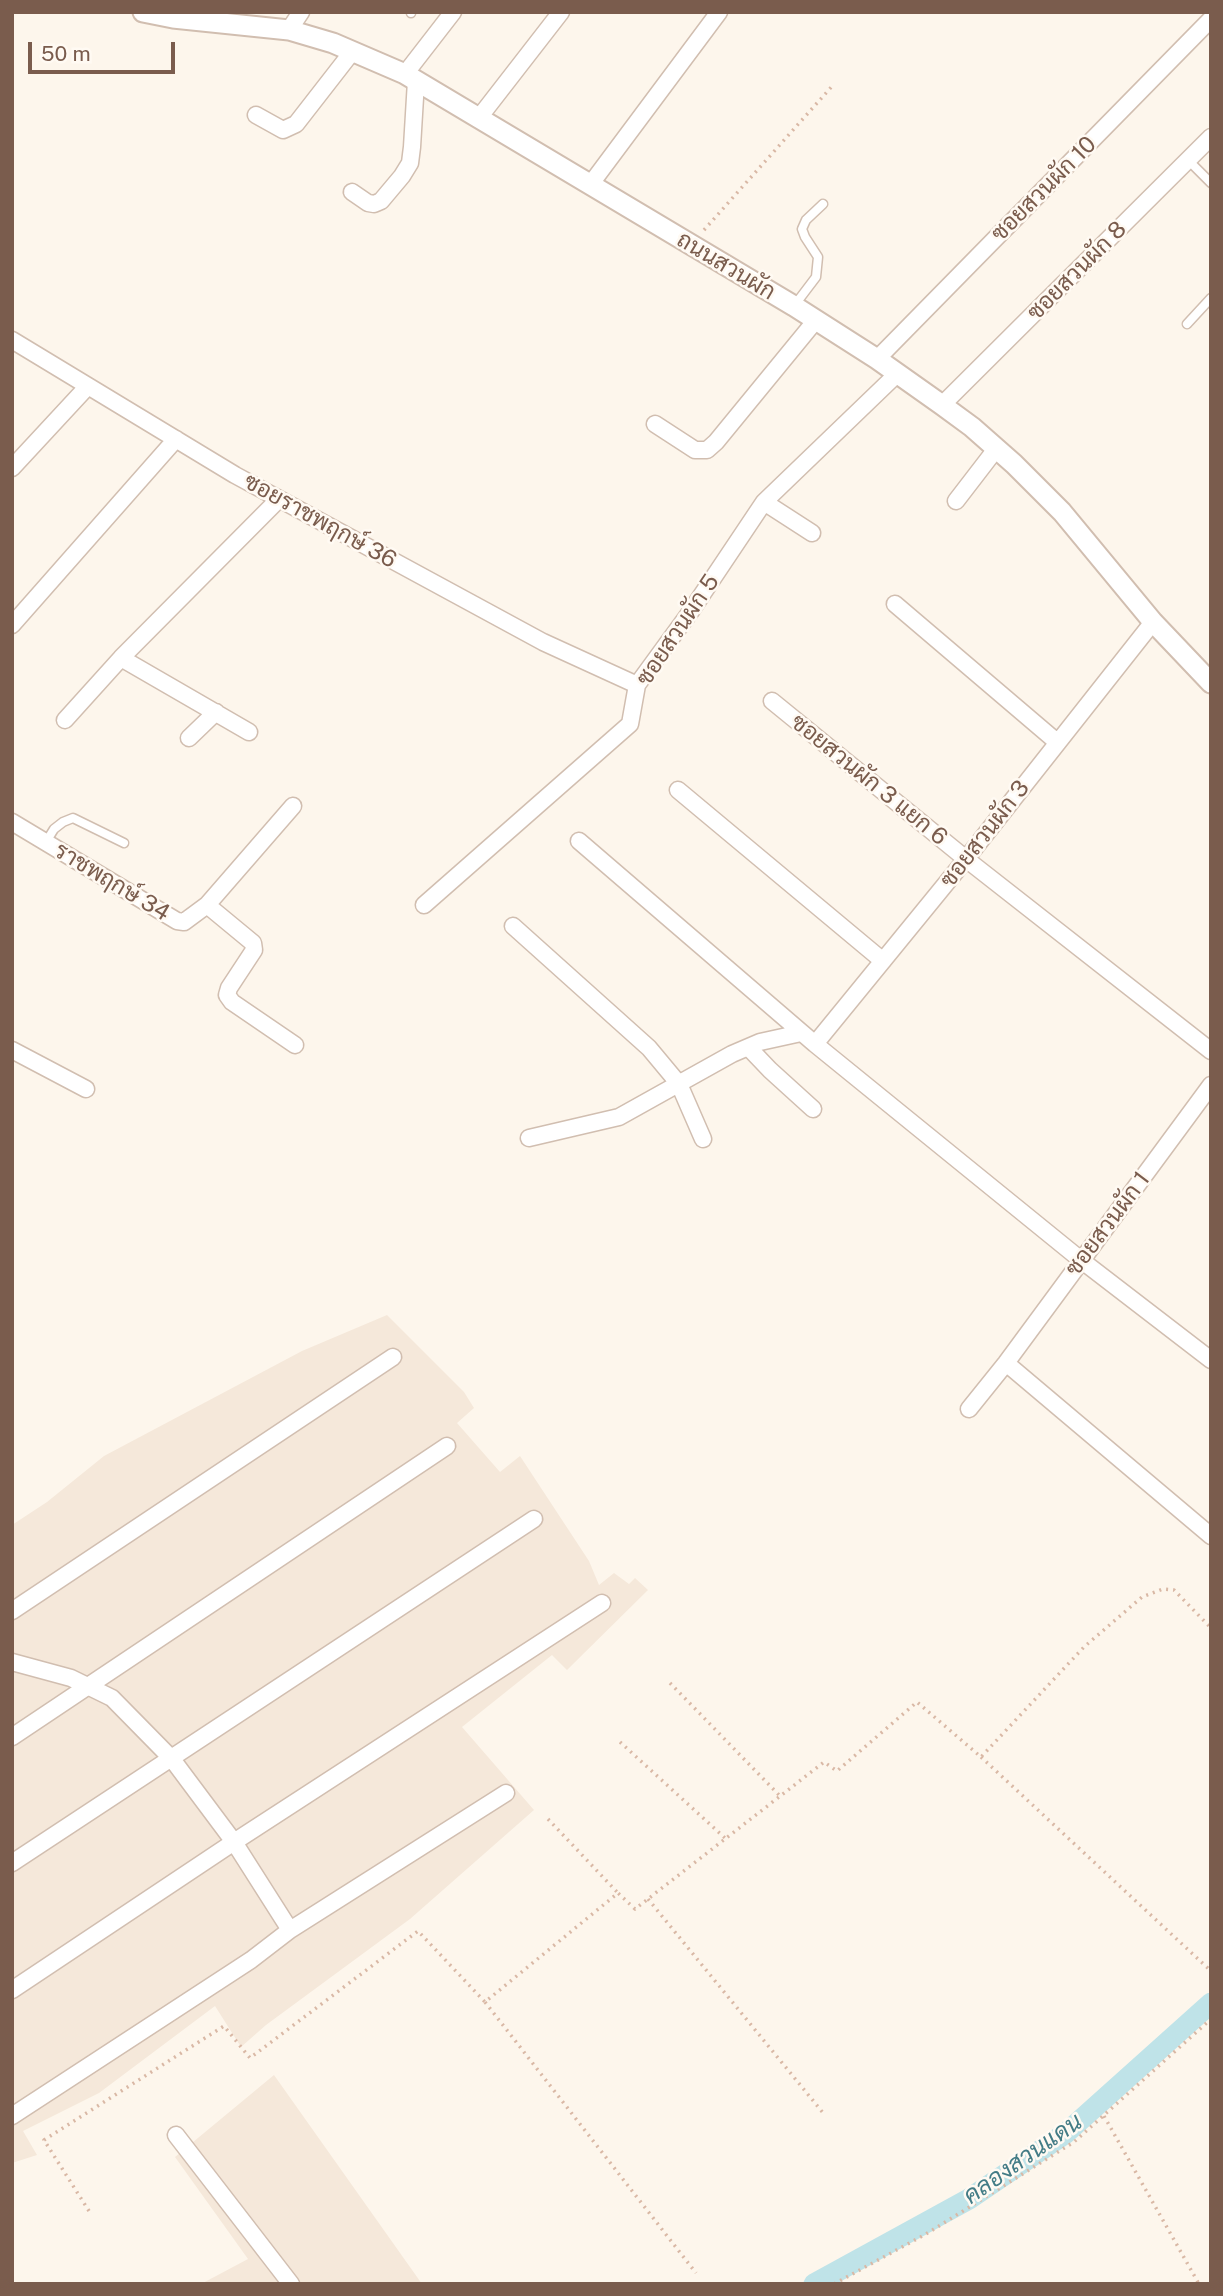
<!DOCTYPE html>
<html>
<head>
<meta charset="utf-8">
<style>
	body { margin:0 }
	#map { position:relative; width:1223px; height:2296px; overflow:hidden; background:#fdf6ec; font-family:"Public Sans",sans-serif }
	canvas { display:block }
	.frame { position:absolute; inset:0; border:14px solid #7a5c4d; pointer-events:none }
	.scale { position:absolute; left:28px; top:42px; width:147px; height:32px; box-sizing:border-box; border:4px solid #7a5c4d; border-top:0; padding-left:9px; font-size:21px; line-height:24px; white-space:nowrap; color:#7a5c4d; -webkit-text-stroke:5px #fffaf3; paint-order:stroke }
</style>
</head>
<body>
<div id="map">
<canvas width="1223" height="2296"></canvas>
<div class="frame"></div>
<div class="scale">50 m</div>
</div>
<script>
const context = document.querySelector('canvas').getContext('2d');
context.lineJoin = 'round';
function fill(path, color) { context.fillStyle = color; context.fill(path, 'evenodd'); }
const shape = rows => new Path2D(rows.map(r => 'M' + r).join(''));
function stroke(path, color, width, dash) { context.strokeStyle = color; context.lineWidth = width; context.lineCap = dash ? 'butt' : 'round'; context.setLineDash(dash || []); context.stroke(path); }
function drawText(font, color, halo, rows, align = 'center') {
  context.font = font + ' "Public Sans",Sarabun,sans-serif'; context.lineWidth = 5; context.setLineDash([]); context.textBaseline = 'middle'; context.strokeStyle = halo; context.fillStyle = color; for (const [text, x, y, turn = 0] of rows) {
    context.save(); context.translate(x, y); context.rotate((+turn || 0) * Math.PI / 180); context.textAlign = isNaN(turn) ? turn : align; if (halo) context.strokeText(text, 0, 0); context.fillText(text, 0, 0); context.restore();
  }
}
fill(shape([
	[387,1315,464,1392,474,1408,457,1423,500,1472,520,1456,589,1561,599,1585,614,1573,629,1584,635,1578,648,1590,567,1670,552,1655,462,1727,534,1810,410,1919,266,2025,241,2047,215,2006,99,2093,23,2131,37,2155,12,2163,12,1525,47,1502,104,1456,302,1351],
	[274,2075,422,2284,201,2284,248,2259,175,2157]
]), '#f5e8da');
stroke(shape([
	[814,2284,969,2199,1066,2133,1211,2003]
]), '#bfe3e8', 21);
const service = shape([
	[411,13,411,12],
	[1188,160,1211,183],
	[794,306,816,277,818,257,805,237,802,229,806,220,823,204],
	[1187,324,1211,298],
	[46,842,54,829,63,822,73,818,124,843]
]);
const minor = shape([
	[289,30,301,12],
	[405,74,453,12],
	[256,115,283,130,296,124,352,52],
	[478,119,561,12],
	[590,185,719,12],
	[352,192,368,203,374,204,381,201,402,176,410,163,412,147,416,81],
	[12,340,235,475,543,642,637,685],
	[877,359,1211,19],
	[942,405,1211,137],
	[655,424,695,450,707,450,716,442,816,320],
	[12,468,88,386],
	[956,501,996,449],
	[764,502,812,533],
	[895,604,1057,742],
	[12,625,176,439],
	[121,658,249,732],
	[772,701,966,859,1211,1051],
	[65,720,121,658,279,499],
	[189,738,216,712],
	[678,790,883,961],
	[12,822,177,921,184,922,207,905,293,806],
	[579,841,815,1044,1081,1260,1211,1360],
	[207,905,253,943,254,950,229,988,227,995,232,1002,295,1045],
	[424,905,630,724,637,685,691,611,764,502,897,374],
	[513,926,649,1048,679,1084,703,1139],
	[815,1044,966,859,1153,622],
	[749,1048,770,1070,813,1109],
	[12,1050,86,1089],
	[529,1138,619,1117,732,1054,760,1042,801,1033],
	[1006,1363,1211,1536],
	[969,1409,1006,1363,1211,1085],
	[12,1611,393,1357],
	[12,1662,71,1678,112,1698,172,1759,234,1842,290,1930],
	[12,1737,447,1446],
	[12,1863,534,1519],
	[12,1990,234,1842,602,1603],
	[12,2116,251,1960,290,1930,506,1793],
	[176,2135,291,2284]
]);
const tertiary = shape([
	[143,12,173,18,289,30,333,43,405,74,794,306,877,359,942,405,972,427,1014,464,1062,512,1153,622,1211,683]
]);
stroke(service, '#d1beb0', 11);
stroke(minor, '#d1beb0', 19);
stroke(tertiary, '#d1beb0', 23);
stroke(shape([
	[704,230,834,84],
	[670,1683,780,1796],
	[620,1742,725,1838],
	[981,1757,1211,1971],
	[548,1819,618,1893],
	[648,1899,824,2114],
	[485,2002,696,2273],
	[1104,2116,1199,2284],
	[89,2211,44,2140,224,2026,250,2058,418,1931,485,2002,618,1893,635,1909,824,1762,837,1771,917,1702,981,1757,1084,1647,1142,1597,1163,1589,1174,1590,1211,1628],
	[834,2284,926,2234,1074,2142,1211,2019]
]), '#d9b8a5', 3.5, [2, 5]);
stroke(service, '#fff', 8);
stroke(minor, '#fff', 16);
stroke(tertiary, '#fff', 19);
drawText('23px', '#7a5c4d', '#fffaf3', [
	["ซอยสวนผัก 10",1044,189,-45],
	["ถนนสวนผัก",726,266,31],
	["ซอยสวนผัก 8",1077,271,-45],
	["ซอยราชพฤกษ์ 36",320,521,29],
	["ซอยสวนผัก 5",678,630,-56],
	["ซอยสวนผัก 3 แยก 6",869,780,39],
	["ซอยสวนผัก 3",985,834,-52],
	["ราชพฤกษ์ 34",112,882,31],
	["ซอยสวนผัก 1",1108,1224,-53]
]);
drawText('italic 24px', '#437c86', '#fffaf3', [
	["คลองสวนแดน",1023,2159,-35]
]);
</script>
</body>
</html>
